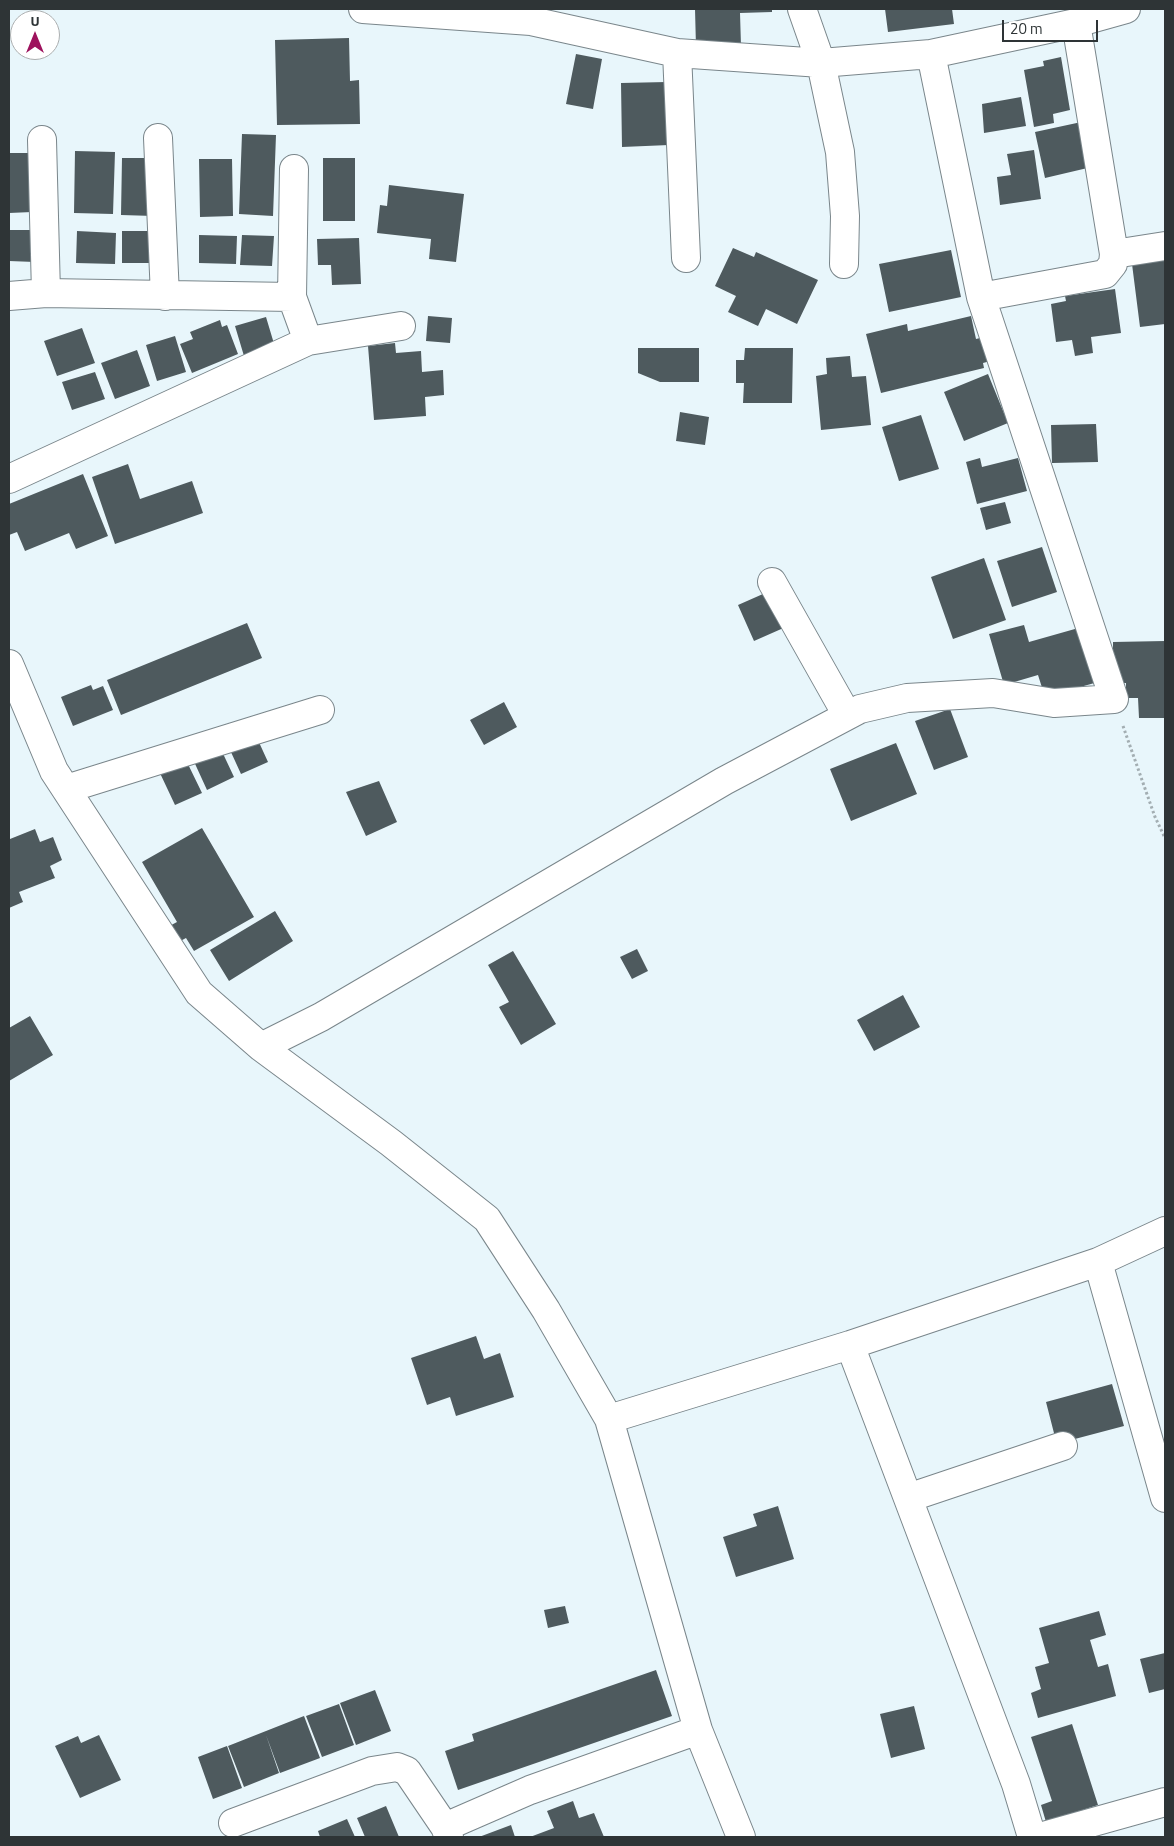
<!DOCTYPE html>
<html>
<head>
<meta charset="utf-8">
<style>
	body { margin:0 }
	#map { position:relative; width:1174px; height:1846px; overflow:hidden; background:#e8f6fb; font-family:"Titillium Web",sans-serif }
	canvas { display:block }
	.frame { position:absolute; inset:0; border:10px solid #2e3436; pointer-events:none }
	.north { position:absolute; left:10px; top:10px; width:50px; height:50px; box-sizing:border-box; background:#fff; border:1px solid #abaeaf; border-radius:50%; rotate:0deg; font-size:14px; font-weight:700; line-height:20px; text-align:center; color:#2e3436 }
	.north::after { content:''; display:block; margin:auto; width:18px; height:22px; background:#9e125d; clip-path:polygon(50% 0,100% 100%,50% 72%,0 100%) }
	.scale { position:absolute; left:1002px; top:20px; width:96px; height:22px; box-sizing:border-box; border:2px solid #2e3436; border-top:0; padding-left:6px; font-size:15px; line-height:18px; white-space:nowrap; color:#2e3436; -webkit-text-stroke:4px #fff; paint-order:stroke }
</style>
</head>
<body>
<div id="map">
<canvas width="1174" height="1846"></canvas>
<div class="frame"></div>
<div class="north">U</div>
<div class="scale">20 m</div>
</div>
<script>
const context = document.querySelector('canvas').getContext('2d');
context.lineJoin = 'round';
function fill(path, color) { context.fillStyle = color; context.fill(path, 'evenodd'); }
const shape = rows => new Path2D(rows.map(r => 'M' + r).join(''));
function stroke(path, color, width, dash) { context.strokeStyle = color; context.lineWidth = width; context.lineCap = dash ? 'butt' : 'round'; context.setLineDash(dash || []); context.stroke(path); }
fill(shape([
	[695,9,772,9,772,12,740,13,741,46,696,47],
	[885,9,952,9,954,24,888,32],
	[349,38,350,81,359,80,360,124,277,125,275,40],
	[576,54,602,59,593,109,566,104],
	[1061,57,1070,110,1053,114,1054,123,1034,127,1024,70,1044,66,1043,61],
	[667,82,669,145,622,147,621,83],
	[1021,97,1026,126,984,133,982,104],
	[1086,121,1096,166,1045,178,1035,132],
	[242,134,276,135,273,216,239,214],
	[1034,150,1041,199,1000,205,997,177,1011,175,1007,154],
	[75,151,115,152,113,214,74,213],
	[9,153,30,153,32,212,9,213],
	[122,158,155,158,154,216,121,215],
	[323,158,355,158,355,221,323,221],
	[199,159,232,159,233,216,200,217],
	[389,185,464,194,456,262,429,259,431,239,377,233,380,205,387,206],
	[9,230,35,230,35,262,9,261],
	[77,231,116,233,115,264,76,263],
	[122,231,154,231,155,263,122,263],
	[199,235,237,236,236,264,199,263],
	[242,235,274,236,272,266,240,265],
	[359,238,361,284,332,285,331,265,318,265,317,239],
	[733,248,754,257,756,252,818,280,797,324,766,309,758,326,728,312,736,296,715,286],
	[951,250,961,297,889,312,879,264],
	[1165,260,1165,324,1140,327,1132,264],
	[1115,289,1121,333,1091,337,1093,353,1075,356,1072,340,1056,342,1051,304,1066,301,1065,296],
	[428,316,452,318,450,343,426,341],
	[971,316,976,339,992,335,998,359,983,363,984,368,881,393,866,334,907,324,908,331],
	[266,317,275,347,244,356,235,326],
	[220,320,222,327,227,325,238,354,192,373,180,344,193,339,190,332],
	[82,328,95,363,57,376,44,341],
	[175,336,186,372,157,381,146,345],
	[395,343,396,353,421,351,422,372,443,370,444,395,425,397,426,416,374,420,368,346],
	[638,348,699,348,699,382,660,382,638,373],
	[745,348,793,348,792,403,743,403,744,383,736,383,736,360,744,360],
	[137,350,150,386,115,399,101,363],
	[850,356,852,377,866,376,871,425,821,430,816,376,827,374,826,358],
	[95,372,105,399,72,410,62,382],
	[988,374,1008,423,964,441,944,392],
	[680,412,709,417,705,445,676,441],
	[921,415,939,469,899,481,882,427],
	[1096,424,1098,462,1052,463,1051,425],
	[980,458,982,467,1018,458,1027,491,977,504,966,462],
	[128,464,140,499,192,481,203,513,115,544,92,477],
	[83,474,108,536,76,549,69,533,25,551,17,532,9,535,9,504],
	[1005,502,1011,523,986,530,980,508],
	[1042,547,1057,592,1012,607,997,561],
	[984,558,1006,620,953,639,931,577],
	[772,590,788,626,754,641,738,605],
	[247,623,262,658,121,715,107,680],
	[1024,625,1029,642,1089,625,1105,680,1045,697,1038,675,1004,685,989,634],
	[1165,641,1165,718,1139,718,1138,698,1126,698,1126,683,1113,683,1113,642],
	[91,685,93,690,103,686,113,710,73,726,61,697],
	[504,702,517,727,484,745,470,720],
	[950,709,968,757,934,770,915,721],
	[252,727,268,762,241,774,225,739],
	[218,743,234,777,207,790,191,755],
	[896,743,917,794,851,821,830,769],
	[185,758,202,793,175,805,159,771],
	[379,781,397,822,366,836,346,792],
	[202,828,254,917,194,951,186,938,171,946,162,930,177,922,142,862],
	[35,829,40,842,53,837,62,860,50,866,55,878,19,892,23,902,9,908,9,835,10,839],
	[275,911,293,941,229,981,210,950],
	[637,949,648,971,632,979,620,957],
	[513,951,556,1024,521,1045,499,1007,509,1002,488,965],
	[903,995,920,1027,874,1051,857,1020],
	[30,1016,53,1055,9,1081,9,1028],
	[476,1336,484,1359,500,1353,514,1397,456,1416,450,1397,427,1405,411,1358],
	[1112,1384,1124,1426,1071,1440,1069,1433,1055,1437,1046,1402],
	[778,1506,794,1559,736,1577,723,1537,757,1526,753,1514],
	[565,1606,569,1623,548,1628,544,1610],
	[1099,1611,1106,1635,1090,1640,1098,1667,1108,1664,1116,1696,1038,1718,1031,1693,1041,1689,1035,1667,1049,1663,1039,1628],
	[1165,1653,1165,1689,1149,1693,1140,1659],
	[656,1670,672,1716,458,1790,445,1751,474,1741,472,1734],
	[375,1690,391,1731,356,1745,340,1703],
	[339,1704,354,1745,322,1757,306,1716],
	[914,1706,925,1749,891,1758,880,1714],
	[304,1716,320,1758,280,1773,266,1735,279,1773,244,1787,228,1746],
	[1072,1724,1098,1805,1046,1822,1041,1805,1052,1801,1031,1737],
	[99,1735,121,1780,80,1798,55,1746,78,1736,81,1743],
	[227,1746,242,1788,213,1799,198,1757],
	[573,1801,579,1818,594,1813,604,1837,530,1837,554,1828,547,1811],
	[386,1806,399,1837,365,1837,357,1818],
	[347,1819,355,1837,320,1837,318,1831],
	[511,1825,515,1837,479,1837]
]), '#4e5a5e');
const minor = shape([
	[363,9,531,21,677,53,821,63,931,54,1076,23,1126,9],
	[802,9,821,63,840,152,845,216,844,264],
	[677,53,686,258],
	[158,138,165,296],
	[42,140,46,293],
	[1114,254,1165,246],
	[9,296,46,293,292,297],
	[981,297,1105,274,1113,264,1114,254,1076,23],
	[308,341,401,326],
	[9,479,308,341,292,297,294,169],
	[772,582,847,715],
	[9,664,54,771,199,993,261,1047,391,1143,487,1219,546,1310,609,1419,698,1730,741,1837],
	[66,789,320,710],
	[261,1047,321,1017,724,781,860,709,907,698,993,693,1054,703,1114,699,981,297,931,54],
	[1098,1262,1165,1498],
	[850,1345,1016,1784,1032,1837],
	[609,1419,850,1345,1098,1262,1165,1231],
	[908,1498,1063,1446],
	[233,1823,372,1771,397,1767,407,1771,445,1827],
	[449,1837,445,1827,530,1790,698,1730],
	[1040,1837,1165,1802]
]);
stroke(minor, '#7a868b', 30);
stroke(shape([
	[1123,726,1155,817,1165,838]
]), '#a3aeb2', 3, [2.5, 2.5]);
stroke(minor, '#fff', 28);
</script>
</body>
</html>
